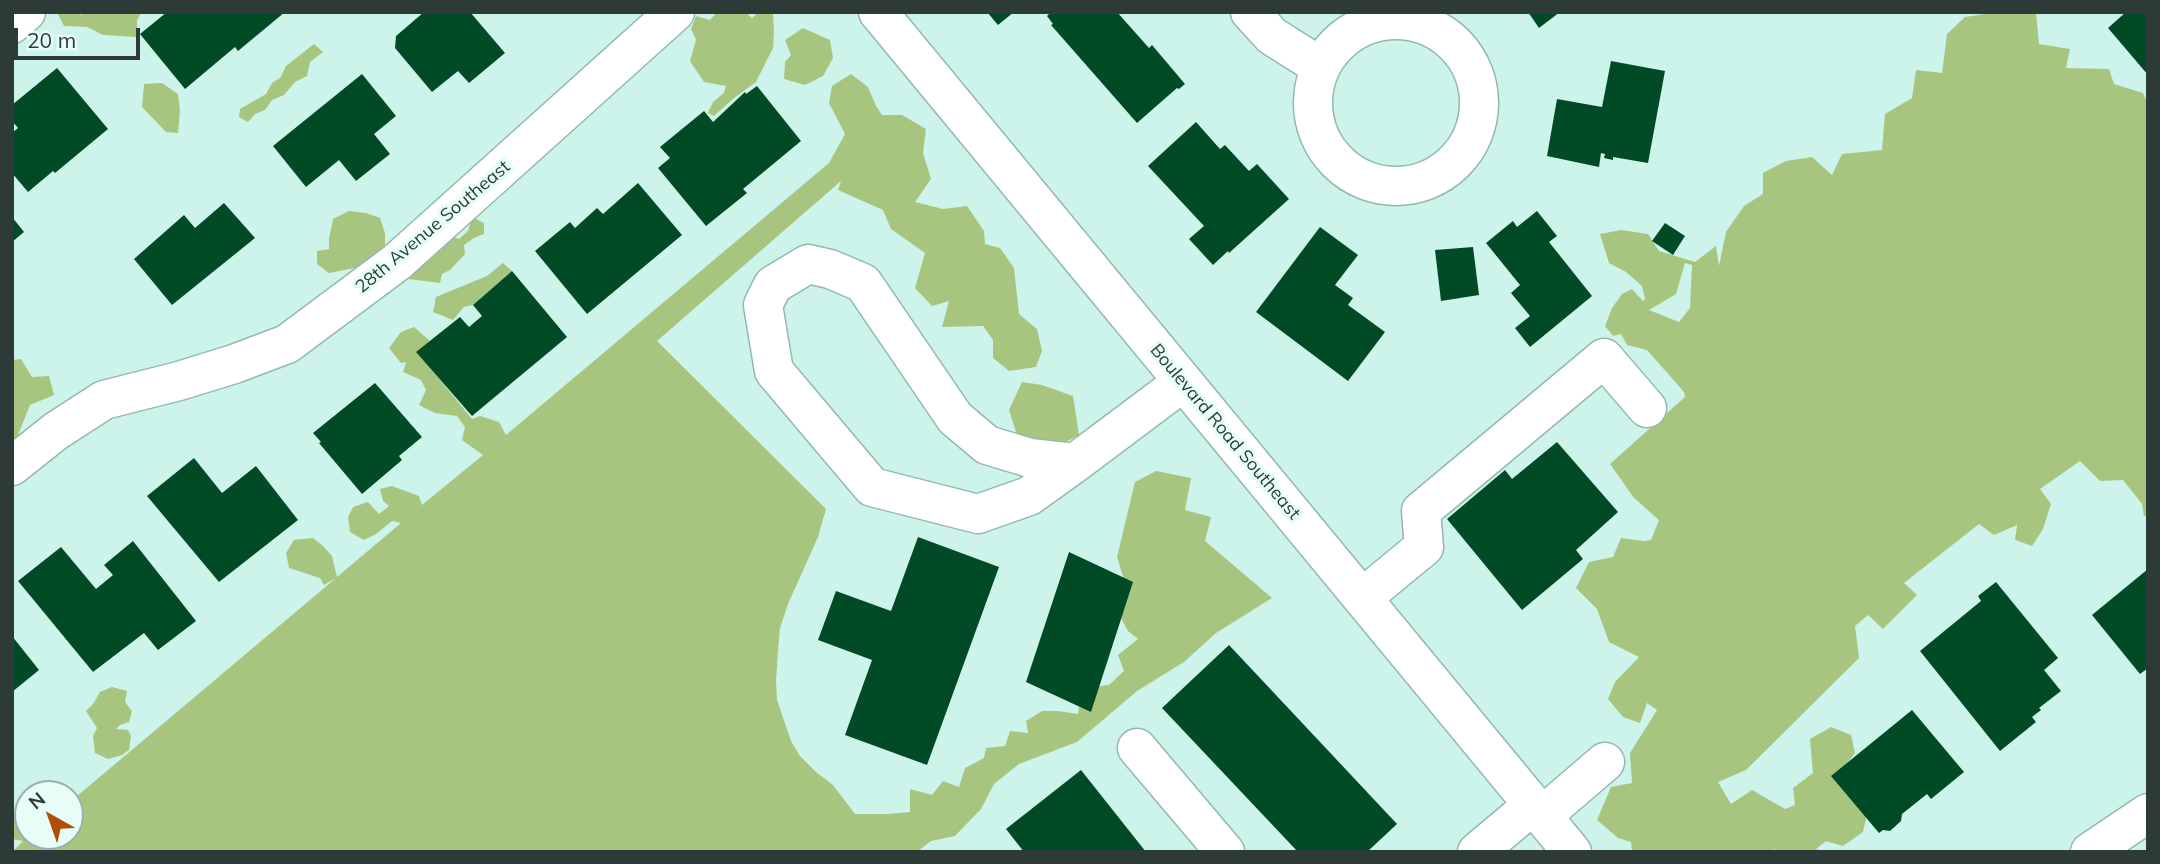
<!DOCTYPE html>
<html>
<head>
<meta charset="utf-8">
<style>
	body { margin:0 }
	#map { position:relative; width:2160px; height:864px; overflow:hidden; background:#ccf4eb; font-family:Mulish,sans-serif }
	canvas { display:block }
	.frame { position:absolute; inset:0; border:14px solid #2c3b38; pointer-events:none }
	.north { position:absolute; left:14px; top:780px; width:70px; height:70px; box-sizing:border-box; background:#e6fdf8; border:2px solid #9cafab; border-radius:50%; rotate:320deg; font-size:19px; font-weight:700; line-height:28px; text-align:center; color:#2c3b38 }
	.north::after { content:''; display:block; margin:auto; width:24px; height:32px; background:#af4f06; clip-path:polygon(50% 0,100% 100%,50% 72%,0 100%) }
	.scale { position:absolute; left:14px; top:28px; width:126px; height:32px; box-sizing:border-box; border:4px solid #2c3b38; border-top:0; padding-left:9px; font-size:21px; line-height:24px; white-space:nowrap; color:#2c3b38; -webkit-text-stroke:5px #e6fdf8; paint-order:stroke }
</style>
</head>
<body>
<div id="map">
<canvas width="2160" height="864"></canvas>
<div class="frame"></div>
<div class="north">N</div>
<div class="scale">20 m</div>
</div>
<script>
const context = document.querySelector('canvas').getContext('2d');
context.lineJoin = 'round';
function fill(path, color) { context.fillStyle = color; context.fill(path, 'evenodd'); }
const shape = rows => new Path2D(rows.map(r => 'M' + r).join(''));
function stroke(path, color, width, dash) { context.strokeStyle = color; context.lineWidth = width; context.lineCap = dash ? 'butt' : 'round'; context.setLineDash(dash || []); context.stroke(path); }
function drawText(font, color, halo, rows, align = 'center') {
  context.font = font + ' Mulish,sans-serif'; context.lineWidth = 7; context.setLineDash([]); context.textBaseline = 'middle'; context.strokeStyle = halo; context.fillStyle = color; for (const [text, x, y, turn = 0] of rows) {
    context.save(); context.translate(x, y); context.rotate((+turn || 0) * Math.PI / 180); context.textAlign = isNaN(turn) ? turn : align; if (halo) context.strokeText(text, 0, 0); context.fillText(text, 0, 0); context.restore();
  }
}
fill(shape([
	[57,12,74,12,81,15,81,12,141,12,137,21,137,37,103,35,87,27,64,26],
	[717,12,745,12,752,18,759,12,773,14,774,32,773,48,756,82,734,98,714,116,708,113,713,102,724,93,726,86,704,82,690,61,696,40,691,29,696,16,710,20],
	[1998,12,2036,12,2039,44,2070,49,2066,68,2109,69,2114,84,2143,93,2148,104,2148,517,2144,516,2142,504,2123,480,2100,481,2080,461,2040,489,2051,504,2043,529,2032,546,2015,540,2017,525,1994,535,1979,524,1904,583,1917,595,1883,629,1868,615,1855,626,1859,658,1746,770,1718,782,1731,804,1752,790,1785,809,1795,805,1793,788,1813,773,1810,739,1831,727,1851,735,1855,753,1838,775,1868,810,1863,832,1843,846,1826,841,1816,849,1825,852,1779,852,1774,849,1772,852,1632,852,1631,842,1618,838,1597,820,1611,787,1632,783,1630,753,1657,710,1647,703,1640,723,1623,717,1608,699,1615,682,1639,657,1609,642,1597,609,1576,588,1589,562,1613,557,1621,538,1644,541,1651,540,1659,520,1634,498,1610,464,1685,397,1684,392,1647,350,1627,345,1621,334,1613,336,1605,326,1612,308,1622,294,1632,289,1643,301,1645,299,1642,286,1626,272,1609,263,1600,234,1621,230,1648,234,1659,251,1695,262,1716,246,1719,266,1726,232,1744,206,1763,194,1763,173,1786,161,1812,157,1832,175,1842,154,1882,150,1885,114,1912,98,1916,70,1942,73,1947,34,1965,17],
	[1685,263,1692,265,1690,308,1679,322,1649,310,1676,294],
	[803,28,830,40,833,58,823,76,805,85,784,79,785,62,791,55,785,40],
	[314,44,323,52,310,62,307,76,295,82,284,95,272,100,265,110,255,114,248,122,239,117,240,109,266,94,272,83,280,78,286,66],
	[851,74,868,87,876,106,882,115,902,115,926,129,923,153,931,179,915,202,943,209,967,206,984,231,985,244,1000,248,1014,268,1019,314,1037,329,1042,351,1036,367,1009,371,993,358,993,340,983,326,942,327,949,301,932,306,915,288,925,253,891,229,883,210,838,190,841,181,657,341,826,509,818,537,788,604,780,628,778,650,776,681,777,700,791,741,800,756,816,772,833,785,855,814,888,814,910,812,910,789,932,795,943,781,959,787,965,768,984,758,986,748,1005,746,1010,731,1028,733,1026,721,1042,711,1058,711,1078,714,1082,688,1109,685,1124,671,1118,655,1138,639,1128,631,1112,602,1126,586,1117,557,1135,482,1156,471,1191,478,1185,510,1211,517,1205,541,1272,598,1216,633,1184,662,1137,691,1077,742,1019,764,994,784,981,809,955,836,931,841,917,852,12,852,23,841,12,839,15,811,28,815,28,836,70,836,70,802,336,578,324,585,320,578,289,568,286,553,294,540,313,538,322,545,332,556,337,577,401,523,392,521,376,534,364,540,350,532,348,517,353,507,368,502,379,514,389,506,383,501,380,489,392,486,419,496,422,505,483,455,462,440,465,427,457,416,435,413,419,405,426,390,421,380,403,372,406,362,401,363,389,348,401,332,414,327,430,341,417,352,472,419,480,416,499,422,506,435,829,163,845,134,829,103,832,86],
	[162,83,178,94,180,111,178,133,166,132,142,107,144,84],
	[349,211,366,213,380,218,385,233,385,247,360,267,329,273,317,264,317,251,329,249,329,239,333,219],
	[472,217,484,223,484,234,474,238,464,245,465,254,450,270,442,274,440,283,409,279,408,264,432,251,441,251,436,242,446,234,459,239,468,231],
	[503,263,512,271,473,305,464,307,453,320,433,312,436,297,487,276],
	[21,359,32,377,49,376,54,395,30,405,12,450,12,360],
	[1022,382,1042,385,1073,396,1079,435,1049,451,1020,445,1009,410],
	[112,687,127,691,125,702,132,711,129,722,120,725,116,729,128,730,131,736,129,750,122,755,108,759,95,753,93,736,97,728,86,711,93,704,100,692]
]), '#a8c580');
fill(shape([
	[167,12,285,12,238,51,235,47,185,89,140,34],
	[424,12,470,12,505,53,469,83,458,71,432,92,395,48,396,36],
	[987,12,1014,12,998,25],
	[1051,12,1117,12,1149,48,1152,45,1185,84,1179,89,1177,88,1137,123,1051,25,1053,24,1047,16],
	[1528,12,1560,12,1539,28],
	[2126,12,2148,12,2148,75,2108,28],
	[1611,61,1665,71,1648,163,1613,157,1613,160,1604,158,1605,154,1601,153,1599,167,1547,156,1557,99,1602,107],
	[57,68,108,129,55,173,53,171,28,192,12,173,12,133,18,128,12,121,12,105],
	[362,74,396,116,374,134,390,154,356,181,339,160,306,187,273,146],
	[757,86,801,141,743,189,747,193,706,226,658,168,670,158,660,147,704,111,713,122,745,92,746,94],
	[1196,122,1220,149,1225,145,1249,171,1257,164,1289,199,1229,253,1228,251,1213,265,1189,239,1204,226,1148,166],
	[638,183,682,235,587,314,535,251,570,222,575,228,597,208,603,214],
	[224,203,255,238,172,305,134,259,184,215,195,228],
	[1537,211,1557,236,1549,242,1592,296,1530,347,1515,328,1530,316,1511,293,1520,285,1486,243,1513,221,1517,227],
	[12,217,24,232,12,242],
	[1665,223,1685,236,1673,255,1652,241],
	[1320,227,1358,255,1335,285,1353,298,1348,305,1385,332,1348,381,1256,312],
	[1473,247,1479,295,1441,301,1435,250],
	[512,271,567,337,472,416,416,352,460,317,469,327,482,316,473,305],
	[375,383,422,437,399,456,402,460,362,494,319,443,321,442,313,433],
	[1557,442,1618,512,1576,550,1583,559,1522,610,1447,519,1505,470,1512,479],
	[194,458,222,493,256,466,298,520,219,582,147,496],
	[918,537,999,567,927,765,845,735,872,660,818,640,836,591,891,611],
	[133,541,196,621,158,650,144,633,93,672,18,581,61,547,96,589,113,575,104,565],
	[1069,552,1133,582,1091,712,1026,682],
	[2148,569,2148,668,2140,674,2092,615],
	[1996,582,2058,658,2044,670,2061,691,2039,708,2041,710,2032,717,2036,722,2000,751,1920,651,1981,601,1978,596],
	[12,636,39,670,12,692],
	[1229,645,1397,824,1367,852,1298,852,1162,708],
	[1912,710,1964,772,1931,799,1927,794,1902,814,1901,821,1890,831,1883,830,1879,833,1831,776],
	[1081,770,1146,852,1024,852,1006,829]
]), '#004b25');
const minor = shape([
	[878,12,1572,852],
	[1250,12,1272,36,1321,67],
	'1313 103a83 83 0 1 1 166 0a83 83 0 1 1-166 0Z',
	[12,24,26,12],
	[1075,463,1030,458,987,445,955,418,863,283,830,269,808,264,773,285,763,305,774,371,872,487,978,514,1029,496,1075,463,1183,382],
	[12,466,56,431,104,400,179,381,234,364,287,344,397,262,675,12],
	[1362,598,1424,547,1421,511,1604,358,1647,408],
	[1137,748,1225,852],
	[1542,816,1605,762],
	[1477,852,1533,805],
	[2090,852,2148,813]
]);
stroke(minor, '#93b8b0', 41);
stroke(minor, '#fff', 38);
drawText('18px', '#2c3b38', '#e6fdf8', [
	["28th Avenue Southeast",433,227,-40],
	["Boulevard Road Southeast",1225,432,50]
]);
</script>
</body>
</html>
